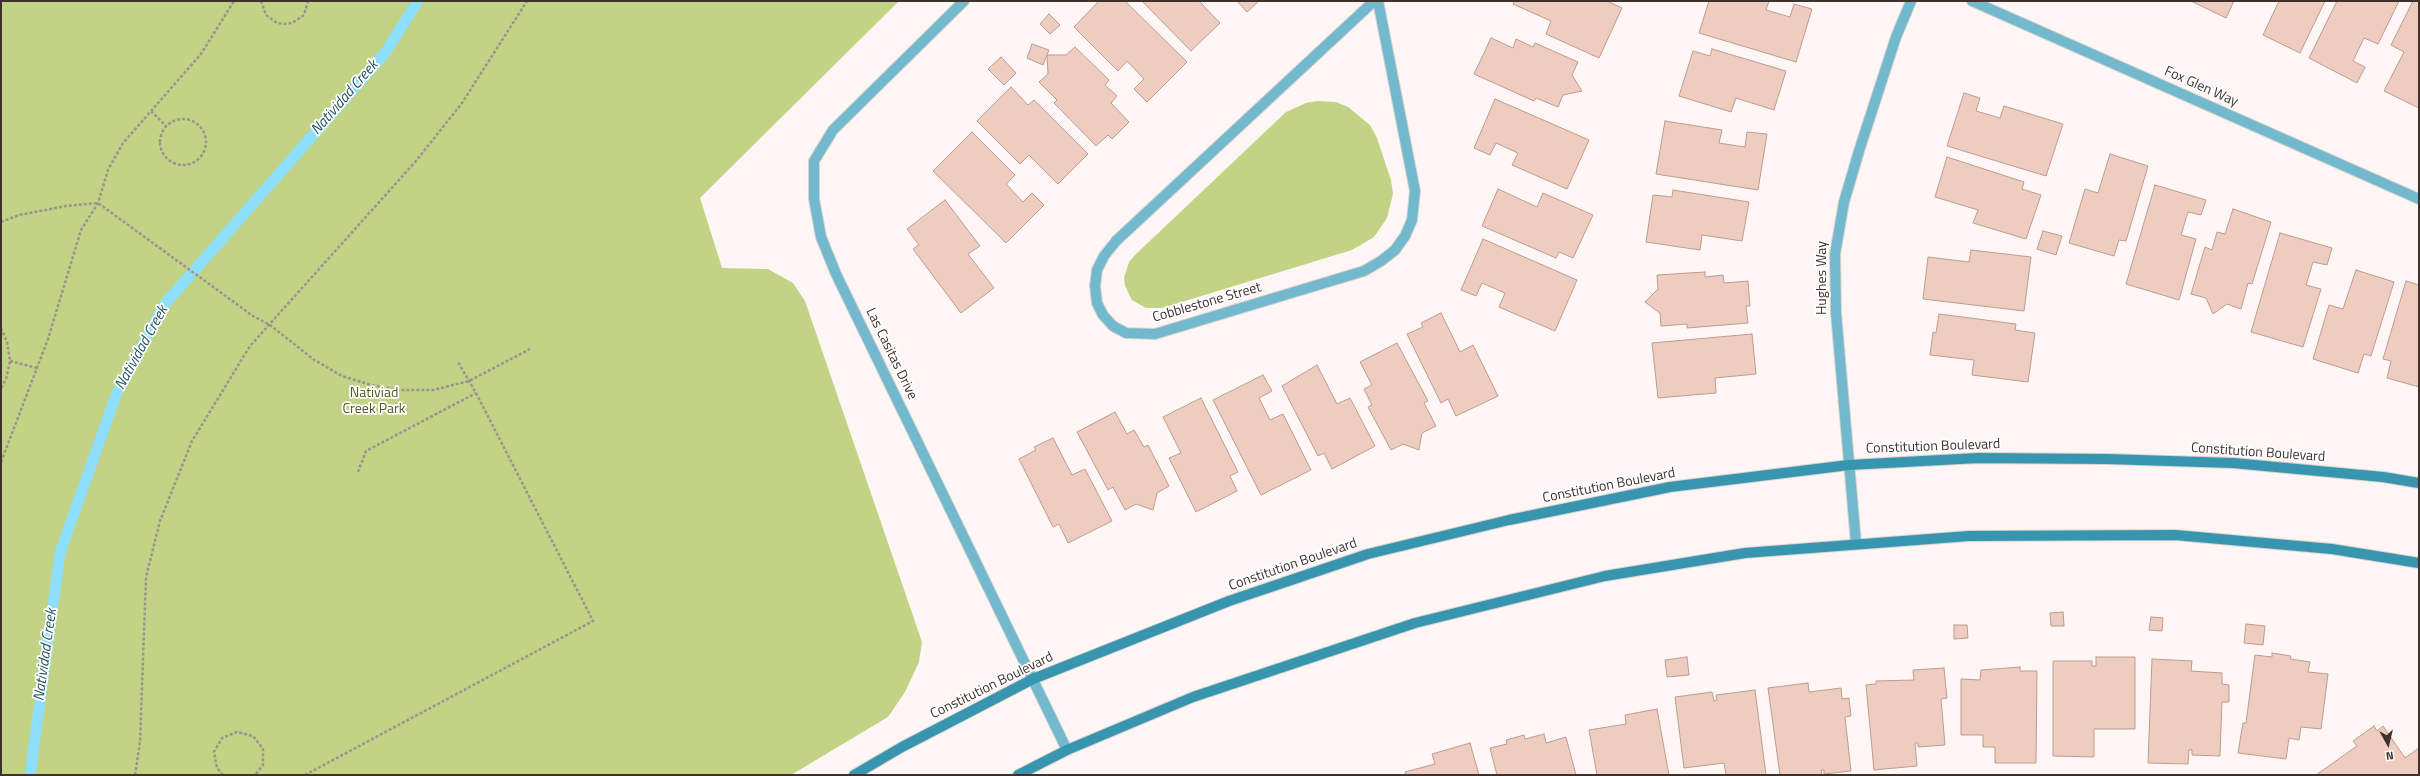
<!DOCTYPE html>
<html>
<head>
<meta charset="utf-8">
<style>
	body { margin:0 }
	#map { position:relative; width:2420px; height:776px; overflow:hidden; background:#fdf6f4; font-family:"Titillium Web",sans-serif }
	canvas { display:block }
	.frame { position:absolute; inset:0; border:2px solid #3f322d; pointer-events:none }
	.north { position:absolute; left:2368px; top:724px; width:40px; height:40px; -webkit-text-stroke:3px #fff; paint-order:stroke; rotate:172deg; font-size:11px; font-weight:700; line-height:16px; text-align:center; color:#3f322d }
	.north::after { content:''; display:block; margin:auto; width:14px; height:18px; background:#3f322d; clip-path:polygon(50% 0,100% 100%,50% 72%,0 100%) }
</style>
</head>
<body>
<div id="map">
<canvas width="2420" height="776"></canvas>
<div class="frame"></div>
<div class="north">N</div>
</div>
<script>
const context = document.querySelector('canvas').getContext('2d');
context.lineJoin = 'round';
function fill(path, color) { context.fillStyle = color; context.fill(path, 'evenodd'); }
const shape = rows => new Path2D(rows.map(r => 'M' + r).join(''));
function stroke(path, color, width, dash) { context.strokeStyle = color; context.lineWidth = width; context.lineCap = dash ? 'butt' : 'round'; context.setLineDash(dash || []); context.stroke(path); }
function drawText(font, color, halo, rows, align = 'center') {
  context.font = font + ' "Titillium Web",sans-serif'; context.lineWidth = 3.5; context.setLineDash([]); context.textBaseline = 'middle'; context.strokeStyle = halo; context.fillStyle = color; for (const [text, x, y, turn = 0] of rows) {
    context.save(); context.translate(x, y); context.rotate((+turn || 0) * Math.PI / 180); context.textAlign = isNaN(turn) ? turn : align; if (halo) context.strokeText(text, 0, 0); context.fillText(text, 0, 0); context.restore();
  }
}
fill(shape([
	[1,1,899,1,700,198,722,268,768,269,793,283,805,301,922,642,919,662,905,692,888,717,791,775,1,775],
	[1317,101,1336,102,1348,107,1370,125,1377,138,1391,180,1393,194,1387,218,1374,237,1352,250,1162,308,1146,308,1132,300,1125,286,1124,278,1129,262,1135,255,1286,112,1306,103]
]), '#c3d385');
stroke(shape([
	[30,775,60,553,116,395,164,305,385,53,418,1]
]), '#8ddffd', 11);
const building = shape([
	[1099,1,1125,1,1187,62,1147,102,1134,89,1144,79,1127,61,1118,71,1074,27,1099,1],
	[1142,1,1199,1,1220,23,1191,51,1142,1],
	[1237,1,1259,1,1247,12,1237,1],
	[1514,1,1607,1,1622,8,1599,58,1546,34,1551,21,1513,4,1514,1],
	[1709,1,1769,1,1766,10,1790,17,1794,4,1812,9,1796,62,1699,33,1709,1],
	[2191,1,2234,1,2226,18,2191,1],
	[2279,1,2325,1,2300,53,2263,35,2279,1],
	[2337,1,2399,1,2378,44,2364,38,2353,61,2365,67,2357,83,2309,58,2337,1],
	[2413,1,2419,1,2419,108,2384,91,2404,52,2391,45,2413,1],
	[1049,14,1060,25,1050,34,1040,24,1049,14],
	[1491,38,1513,48,1516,39,1533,47,1535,43,1578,62,1572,75,1582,91,1563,95,1558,107,1536,98,1534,101,1474,74,1491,38],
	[1032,44,1049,50,1043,65,1027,58,1032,44],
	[1075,47,1109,80,1105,85,1117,96,1111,103,1129,122,1112,139,1108,135,1096,146,1054,103,1057,100,1039,82,1048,74,1047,55,1066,55,1075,47],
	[1712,49,1786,71,1774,110,1736,98,1731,112,1679,96,1693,51,1710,56,1712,49],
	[1001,57,1016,73,1004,85,988,69,1001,57],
	[1011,87,1028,105,1034,100,1088,154,1058,184,1029,155,1020,164,977,121,1011,87],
	[1964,93,1980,98,1976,111,2000,118,2004,106,2063,124,2046,176,1947,146,1964,93],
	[1495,99,1589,140,1567,189,1512,165,1518,153,1496,143,1490,155,1474,148,1495,99],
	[1665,121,1722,130,1719,143,1745,147,1747,132,1767,134,1758,190,1656,174,1665,121],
	[972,132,1015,175,1006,184,1023,202,1032,193,1044,205,1006,243,933,171,972,132],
	[2110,154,2148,166,2126,241,2119,240,2114,256,2069,243,2085,189,2098,193,2110,154],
	[1947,157,2024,182,2022,189,2041,195,2026,239,1973,223,1978,210,1935,197,1947,157],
	[2155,185,2206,200,2201,215,2188,212,2181,235,2196,239,2179,300,2126,284,2155,185],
	[1498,189,1537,207,1543,193,1593,215,1573,258,1559,252,1556,258,1482,226,1498,189],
	[1673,190,1749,202,1742,241,1702,235,1700,250,1646,242,1653,195,1672,197,1673,190],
	[945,200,980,246,968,254,994,288,961,313,913,249,919,245,907,229,945,200],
	[2233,209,2271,222,2252,284,2248,283,2241,309,2227,304,2213,314,2206,298,2191,294,2205,247,2212,250,2217,232,2225,234,2233,209],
	[2043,231,2062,236,2056,255,2037,249,2043,231],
	[2280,233,2332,248,2327,265,2313,262,2306,285,2321,289,2303,347,2251,332,2280,233],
	[1483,239,1577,280,1555,331,1499,307,1505,293,1482,283,1476,296,1461,290,1483,239],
	[1971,250,2031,257,2024,311,1923,299,1928,257,1969,262,1971,250],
	[2356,270,2394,282,2371,356,2364,354,2358,373,2313,359,2329,305,2343,309,2356,270],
	[1705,272,1705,277,1723,275,1724,283,1748,281,1750,306,1746,306,1748,323,1687,328,1687,324,1661,326,1660,313,1645,302,1658,289,1657,275,1705,272],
	[2406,281,2419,285,2419,387,2387,378,2391,361,2383,359,2406,281],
	[1441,313,1460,352,1473,345,1498,396,1456,416,1448,399,1441,403,1407,334,1423,327,1421,323,1441,313],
	[1939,314,2016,324,2015,330,2035,333,2028,382,1972,375,1974,360,1930,355,1933,332,1936,333,1939,314],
	[1752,334,1756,374,1715,378,1716,393,1658,398,1652,343,1752,334],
	[1397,343,1428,401,1424,403,1436,426,1422,433,1419,450,1403,444,1391,450,1368,407,1372,405,1364,389,1372,385,1360,362,1397,343],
	[1317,365,1337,404,1350,398,1375,446,1332,469,1324,453,1318,456,1282,386,1317,365],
	[1263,375,1272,391,1259,398,1270,420,1283,414,1311,470,1261,495,1213,400,1263,375],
	[1201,398,1238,472,1230,476,1237,491,1196,512,1169,458,1181,453,1163,417,1201,398],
	[1115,412,1127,434,1134,430,1144,447,1148,445,1169,486,1157,493,1153,510,1136,504,1125,510,1113,487,1108,490,1077,432,1115,412],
	[1053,438,1072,475,1085,469,1112,521,1068,543,1059,524,1053,527,1019,459,1036,450,1034,447,1053,438],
	[2063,612,2064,626,2051,626,2050,613,2063,612],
	[2151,617,2163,618,2162,631,2149,630,2151,617],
	[2246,624,2265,626,2263,645,2244,643,2246,624],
	[1954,625,1967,625,1968,638,1954,639,1954,625],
	[2272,653,2291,656,2290,659,2310,662,2308,672,2328,674,2321,729,2301,727,2299,740,2289,738,2286,759,2238,753,2243,723,2246,723,2255,655,2272,657,2272,653],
	[1687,657,1689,675,1667,677,1665,660,1687,657],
	[2096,657,2135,657,2135,729,2094,729,2094,757,2053,756,2053,661,2092,661,2092,666,2096,666,2096,657],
	[2152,659,2192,661,2191,671,2222,673,2222,684,2229,685,2229,702,2222,702,2220,756,2192,755,2192,750,2189,750,2188,764,2148,763,2152,659],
	[2020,667,2020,671,2037,671,2036,763,1995,763,1995,747,1983,747,1983,735,1961,735,1961,679,1980,680,1981,670,2020,667],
	[1944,668,1947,698,1941,699,1945,745,1918,747,1918,743,1915,743,1917,766,1874,770,1866,685,1876,684,1876,681,1914,680,1913,670,1944,668],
	[1808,683,1809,692,1841,688,1842,699,1849,698,1851,716,1845,717,1851,771,1824,774,1824,770,1821,770,1822,775,1780,775,1768,688,1808,683],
	[1755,690,1766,775,1726,775,1724,763,1684,768,1675,697,1712,692,1714,701,1717,700,1716,695,1755,690],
	[1657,709,1669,775,1597,775,1589,730,1626,724,1625,715,1657,709],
	[2374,726,2377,731,2383,726,2405,758,2419,748,2419,775,2316,775,2357,746,2353,741,2374,726],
	[1544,734,1546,743,1566,737,1576,775,1497,775,1490,748,1507,744,1506,740,1524,735,1525,739,1544,734],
	[1470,743,1479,775,1406,775,1405,772,1435,764,1432,754,1470,743]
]);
fill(building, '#eeccc0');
stroke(building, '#bc9c91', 1);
const street = shape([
	[964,1,833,130,814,161,814,199,821,237,836,274,1067,750],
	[1374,1,1116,241,1104,256,1097,270,1095,286,1097,303,1103,315,1113,326,1126,333,1155,334,1364,271,1381,261,1395,250,1405,236,1412,220,1415,191,1378,1],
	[1972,1,2419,199],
	[1856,543,1836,313,1835,254,1844,202,1859,151,1896,37,1911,1]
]);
const secondary = shape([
	[854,775,902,747,1033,679,1229,601,1368,554,1509,520,1670,487,1849,465,1978,458,2107,459,2233,463,2383,477,2419,483],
	[1018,775,1067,750,1193,697,1415,623,1605,576,1745,553,1969,536,2175,535,2332,549,2419,563]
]);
stroke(street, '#dbd3d0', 12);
stroke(secondary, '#dbd3d0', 12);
stroke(shape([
	[261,1,266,15,277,23,285,24,292,23,304,15,308,1],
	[151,111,166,126],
	'160 142a23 23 0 1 1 46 0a23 23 0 1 1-46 0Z',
	[1,222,19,215,66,206,98,203,253,316,270,325,313,359,342,376,371,385,399,390,433,390,469,381,530,349],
	[1,328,7,342,10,361,6,379,1,388],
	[10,361,37,368],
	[1,462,48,339,81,230,98,203,108,170,123,143,201,54,234,1],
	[358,472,366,451,476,393],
	[135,775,140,742,146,577,160,521,192,441,250,346,416,161,462,103,527,1],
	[223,775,217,768,214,752,222,738,237,732,253,736,263,749,263,765,255,775],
	[305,775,593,621,476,393,458,362]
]), '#9d9390', 2.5, [3, 2]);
stroke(street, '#72b9ce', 10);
stroke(secondary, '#3895af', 10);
drawText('14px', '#3f322d', '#fff', [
	["Fox Glen Way",2201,87,24],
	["Hughes Way",1823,278,-90],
	["Cobblestone Street",1207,303,-16],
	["Las Casitas Drive",891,354,64],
	["Constitution Boulevard",1933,447,-2],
	["Constitution Boulevard",2258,453,4],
	["Constitution Boulevard",1609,486,-11],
	["Constitution Boulevard",1293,565,-19],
	["Constitution Boulevard",992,686,-26]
]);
drawText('14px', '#515b1e', '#fff', [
	["Nativiad",374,394],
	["Creek Park",374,410]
]);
drawText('italic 15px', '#235262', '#fff', [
	["Natividad Creek",345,98,-49],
	["Natividad Creek",142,348,-61],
	["Natividad Creek",46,655,-82]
]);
</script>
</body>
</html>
